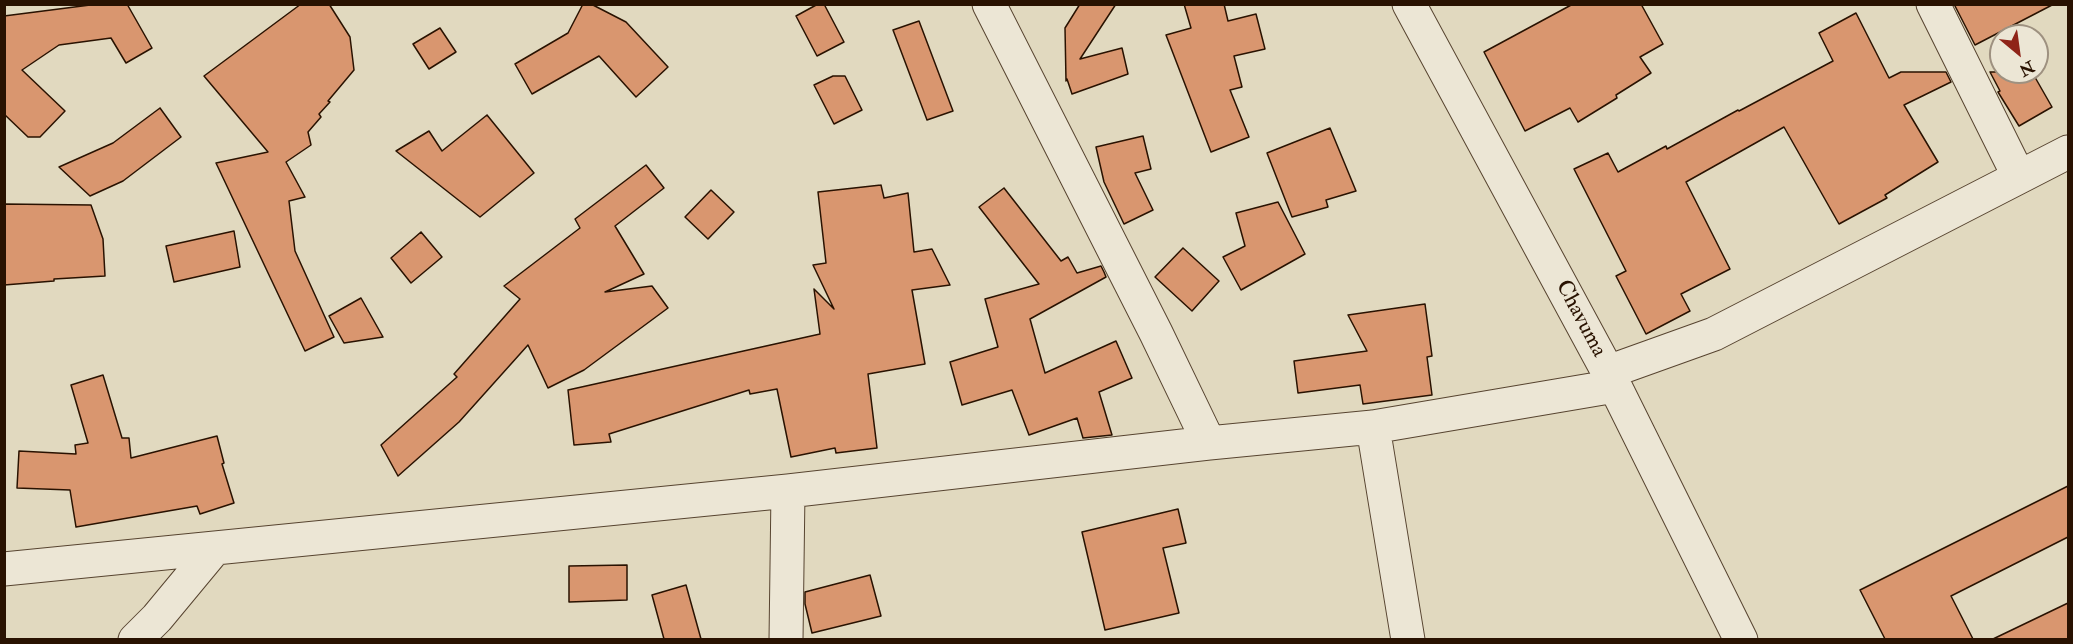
<!DOCTYPE html>
<html>
<head>
<meta charset="utf-8">
<style>
	body { margin:0 }
	#map { position:relative; width:2073px; height:644px; overflow:hidden; background:#e1d9bf; font-family:"IM FELL Double Pica",serif }
	canvas { display:block }
	.frame { position:absolute; inset:0; border:6px solid #291201; pointer-events:none }
	.north { position:absolute; left:1989px; top:24px; width:60px; height:60px; box-sizing:border-box; background:#ece6d5; border:2px solid #9e9180; border-radius:50%; rotate:151deg; font-size:16px; font-weight:700; line-height:24px; text-align:center; color:#291201 }
	.north::after { content:''; display:block; margin:auto; width:21px; height:27px; background:#8f2418; clip-path:polygon(50% 0,100% 100%,50% 72%,0 100%) }
</style>
</head>
<body>
<div id="map">
<canvas width="2073" height="644"></canvas>
<div class="frame"></div>
<div class="north">N</div>
</div>
<script>
const context = document.querySelector('canvas').getContext('2d');
context.lineJoin = 'round';
function fill(path, color) { context.fillStyle = color; context.fill(path, 'evenodd'); }
const shape = rows => new Path2D(rows.map(r => 'M' + r).join(''));
function stroke(path, color, width, dash) { context.strokeStyle = color; context.lineWidth = width; context.lineCap = dash ? 'butt' : 'round'; context.setLineDash(dash || []); context.stroke(path); }
function drawText(font, color, halo, rows, align = 'center') {
  context.font = font + ' "IM FELL Double Pica",serif'; context.lineWidth = 4.5; context.setLineDash([]); context.textBaseline = 'middle'; context.strokeStyle = halo; context.fillStyle = color; for (const [text, x, y, turn = 0] of rows) {
    context.save(); context.translate(x, y); context.rotate((+turn || 0) * Math.PI / 180); context.textAlign = isNaN(turn) ? turn : align; if (halo) context.strokeText(text, 0, 0); context.fillText(text, 0, 0); context.restore();
  }
}
const building = shape([
	[98,4,127,4,152,48,126,63,111,38,59,45,22,70,65,111,40,137,28,137,4,114,4,16,98,4],
	[301,4,329,4,350,37,354,70,328,101,330,102,319,114,321,117,308,132,311,145,286,162,305,197,289,201,295,251,334,337,305,351,216,163,268,152,204,76,301,4],
	[583,4,591,4,626,22,668,67,636,97,599,56,532,94,515,64,568,33,583,4],
	[818,4,824,4,844,42,817,56,796,16,818,4],
	[1080,4,1116,4,1080,59,1122,48,1128,74,1072,94,1067,79,1066,81,1065,28,1080,4],
	[1184,4,1224,4,1228,21,1256,14,1265,49,1234,56,1242,87,1230,90,1249,137,1211,152,1166,35,1191,28,1184,4],
	[1573,4,1641,4,1663,44,1640,57,1651,73,1616,95,1617,98,1578,122,1570,108,1525,131,1484,52,1573,4],
	[1954,4,2054,4,1975,45,1954,4],
	[1856,13,1889,78,1901,72,1946,72,1951,82,1904,105,1938,162,1885,195,1887,198,1839,224,1784,127,1686,182,1730,269,1681,294,1690,311,1646,334,1616,276,1626,271,1574,169,1608,153,1618,172,1666,146,1667,149,1738,110,1739,111,1833,61,1819,33,1856,13],
	[919,21,953,111,927,120,893,30,919,21],
	[440,28,456,52,429,69,413,44,440,28],
	[1990,72,2032,72,2052,107,2019,126,1998,92,2000,91,1990,72],
	[833,76,845,76,862,110,834,124,814,85,833,76],
	[160,108,181,137,123,181,90,196,59,167,113,143,160,108],
	[487,115,534,173,480,217,396,151,429,131,442,151,487,115],
	[1330,128,1356,191,1326,200,1328,207,1292,217,1267,153,1330,128],
	[1143,136,1151,169,1135,173,1153,210,1124,224,1104,182,1096,147,1143,136],
	[646,165,664,188,615,226,644,274,605,292,652,286,668,308,584,370,548,388,528,345,459,422,398,476,381,445,457,377,454,374,520,299,504,286,580,228,575,219,646,165],
	[881,185,884,198,908,193,914,252,932,249,950,285,912,290,925,364,868,374,877,448,836,453,835,448,791,457,777,389,750,394,749,390,609,434,611,442,574,445,568,390,820,334,814,289,834,309,813,265,826,263,818,192,881,185],
	[1004,188,1061,261,1068,257,1077,273,1101,266,1104,272,1106,277,1030,319,1045,373,1116,341,1132,378,1099,392,1112,435,1083,438,1077,418,1029,435,1012,390,962,405,950,362,998,347,985,299,1039,284,979,207,1004,188],
	[711,190,734,212,708,239,685,217,711,190],
	[1278,202,1305,254,1241,290,1223,257,1245,246,1236,213,1278,202],
	[4,204,91,205,103,239,105,276,54,279,54,281,4,285,4,204],
	[234,231,240,267,174,282,166,246,234,231],
	[421,232,442,257,411,283,391,258,421,232],
	[1183,248,1219,281,1192,311,1155,277,1183,248],
	[361,298,383,337,344,343,329,316,361,298],
	[1425,304,1432,356,1427,357,1432,395,1363,404,1360,385,1298,393,1294,361,1367,351,1348,315,1425,304],
	[103,375,122,438,129,438,131,458,217,436,224,463,222,464,234,503,200,514,197,506,76,527,70,490,17,488,19,451,76,454,75,445,88,443,71,385,103,375],
	[2068,486,2068,537,1951,596,1973,639,1885,639,1860,590,2068,486],
	[1178,509,1186,543,1163,548,1179,613,1105,630,1082,532,1178,509],
	[627,565,627,600,569,602,569,566,627,565],
	[870,575,881,616,812,633,805,604,805,592,870,575],
	[686,585,701,639,664,639,652,595,686,585],
	[2068,603,2068,639,1993,639,2068,603]
]);
fill(building, '#d9966f');
stroke(building, '#291201', 1.5);
const minor = shape([
	[989,4,1156,333,1209,443],
	[1409,4,1608,372,1741,640],
	[1933,4,2019,177],
	[1608,372,1714,334,2068,152],
	[1373,427,1408,640],
	[4,569,788,491,1209,443,1373,427,1615,386],
	[135,640,157,618,215,548],
	[786,640,788,491]
]);
stroke(minor, '#574430', 35);
stroke(minor, '#ece6d5', 33);
drawText('22px', '#291201', '#ece6d5', [
	["Chavuma",1580,319,62]
]);
</script>
</body>
</html>
